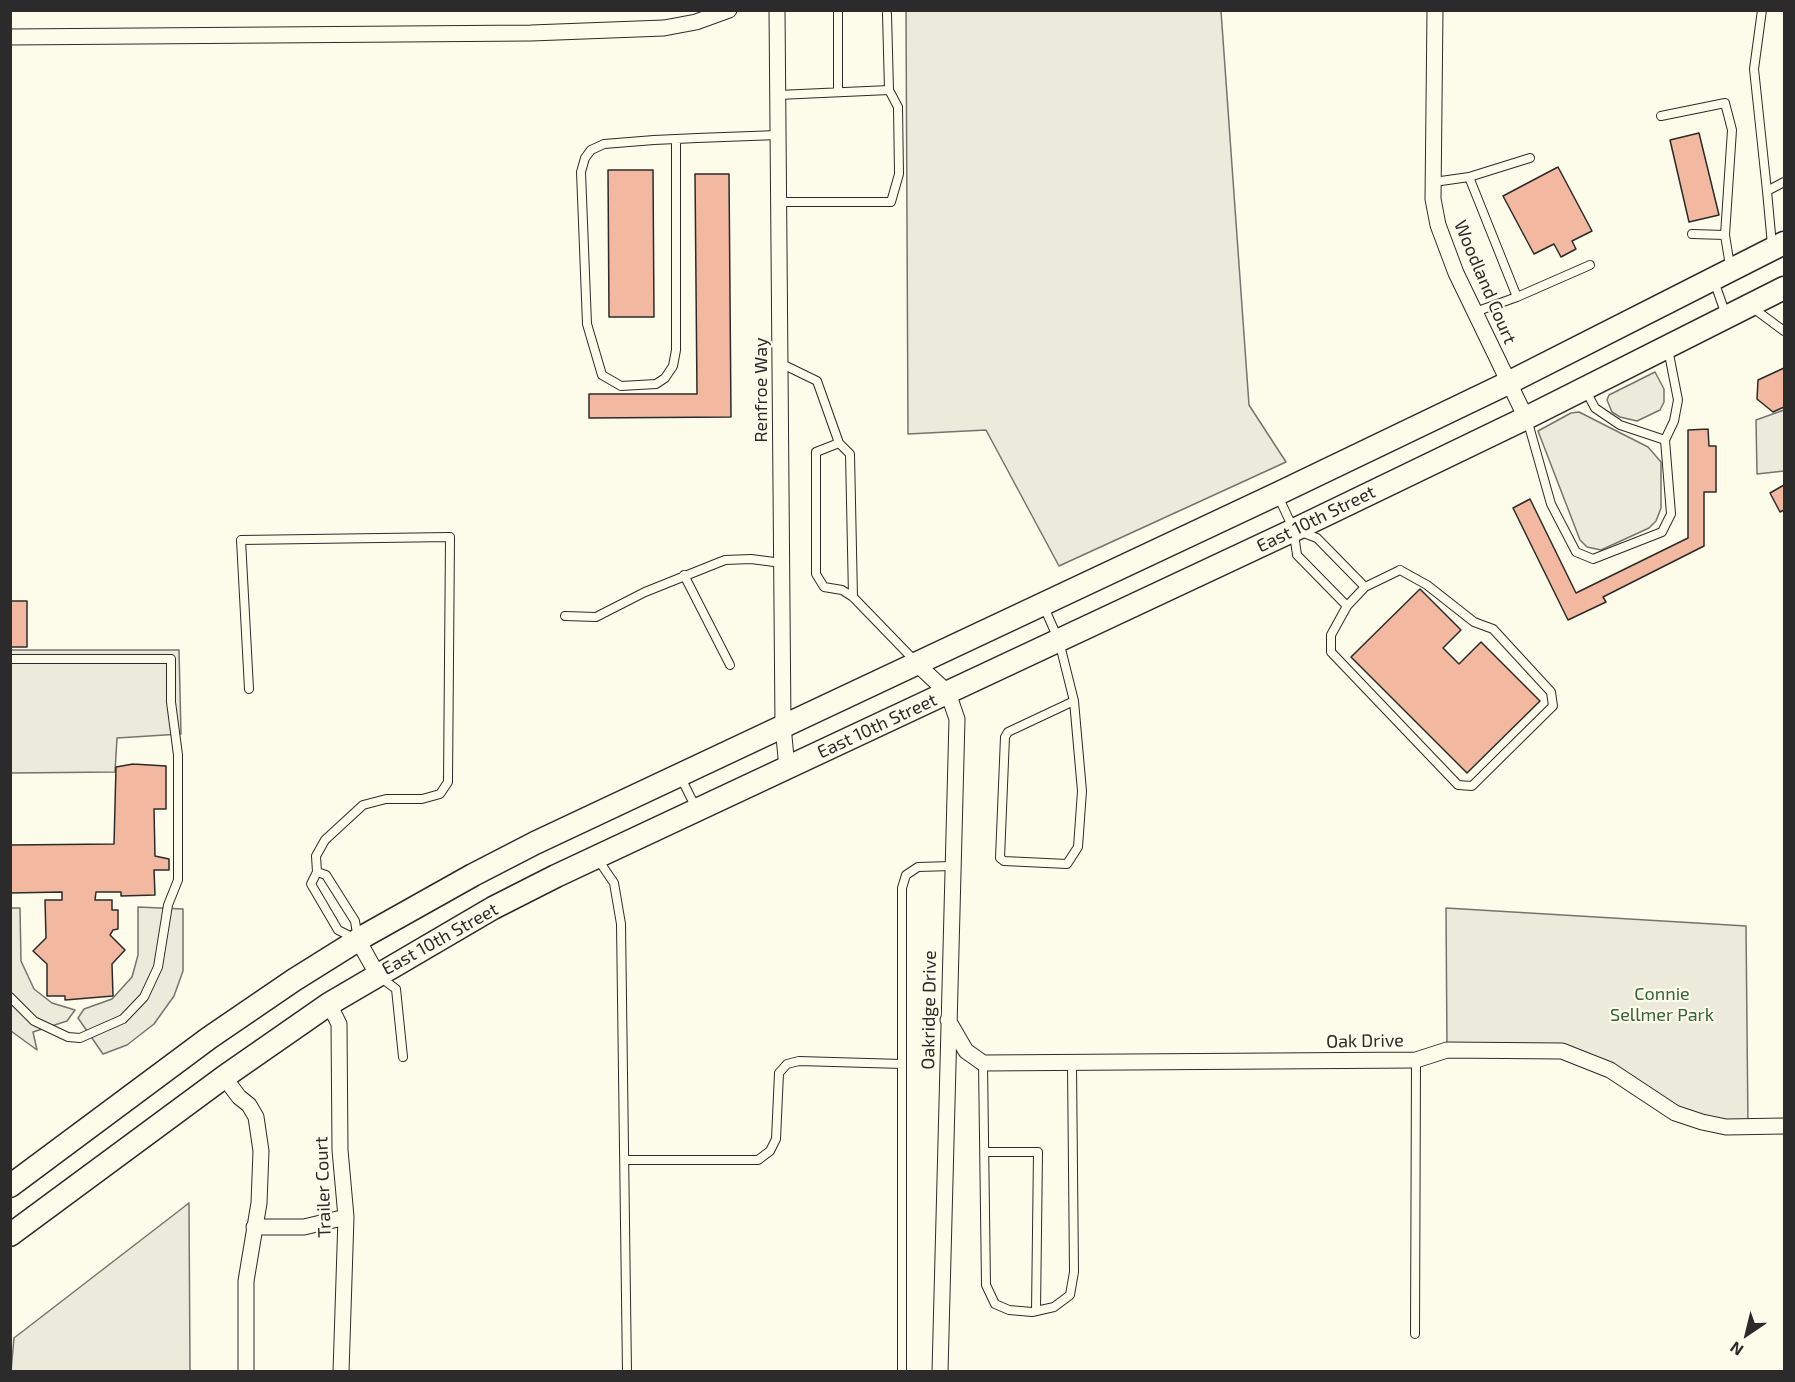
<!DOCTYPE html>
<html>
<head>
<meta charset="utf-8">
<style>
	body { margin:0 }
	#map { position:relative; width:1795px; height:1382px; overflow:hidden; background:#fdfbea; font-family:"Exo 2",sans-serif }
	canvas { display:block }
	.frame { position:absolute; inset:0; border:12px solid #2b2b2b; pointer-events:none }
	.north { position:absolute; left:1717px; top:1304px; width:60px; height:60px; -webkit-text-stroke:4px #fdfbea; paint-order:stroke; rotate:215deg; font-size:16px; font-weight:700; line-height:24px; text-align:center; color:#2b2b2b }
	.north::after { content:''; display:block; margin:auto; width:21px; height:27px; background:#2b2b2b; clip-path:polygon(50% 0,100% 100%,50% 72%,0 100%) }
</style>
</head>
<body>
<div id="map">
<canvas width="1795" height="1382"></canvas>
<div class="frame"></div>
<div class="north">N</div>
</div>
<script>
const context = document.querySelector('canvas').getContext('2d');
context.lineJoin = 'round';
function fill(path, color) { context.fillStyle = color; context.fill(path, 'evenodd'); }
const shape = rows => new Path2D(rows.map(r => 'M' + r).join(''));
function stroke(path, color, width, dash) { context.strokeStyle = color; context.lineWidth = width; context.lineCap = dash ? 'butt' : 'round'; context.setLineDash(dash || []); context.stroke(path); }
function drawText(font, color, halo, rows, align = 'center') {
  context.font = font + ' "Exo 2",sans-serif'; context.lineWidth = 4.5; context.setLineDash([]); context.textBaseline = 'middle'; context.strokeStyle = halo; context.fillStyle = color; for (const [text, x, y, turn = 0] of rows) {
    context.save(); context.translate(x, y); context.rotate((+turn || 0) * Math.PI / 180); context.textAlign = isNaN(turn) ? turn : align; if (halo) context.strokeText(text, 0, 0); context.fillText(text, 0, 0); context.restore();
  }
}
const green = shape([
	[906,11,1221,11,1249,405,1286,462,1059,566,986,430,908,434,906,11],
	[1655,372,1664,389,1664,402,1660,410,1637,421,1620,417,1612,412,1607,400,1609,395,1655,372],
	[1579,412,1648,447,1661,462,1661,508,1656,521,1649,528,1601,550,1587,547,1580,540,1538,431,1571,413,1579,412],
	[1446,908,1746,926,1748,1127,1675,1113,1610,1070,1528,1049,1447,1050,1446,908],
	[189,1203,190,1371,11,1371,14,1338,189,1203]
]);
fill(green, '#ecebdb');
stroke(green, '#74746e', 1.5);
const parking = shape([
	[1784,410,1784,471,1757,474,1756,420,1784,410],
	[10,650,179,650,181,734,117,738,115,772,11,773,10,650],
	[138,907,183,909,183,971,174,996,154,1024,127,1045,103,1054,78,1018,84,1009,112,999,132,977,138,955,138,907],
	[10,908,20,908,21,961,34,989,52,1003,75,1010,67,1021,33,1032,37,1050,11,1031,10,908]
]);
fill(parking, '#eceadb');
stroke(parking, '#74746e', 1.5);
const building = shape([
	[1699,133,1719,215,1689,222,1670,140,1699,133],
	[1558,167,1592,231,1572,241,1576,249,1561,257,1554,244,1534,254,1503,196,1558,167],
	[608,170,653,170,654,317,609,317,608,170],
	[695,174,729,174,731,417,589,418,589,394,697,394,695,174],
	[1784,368,1784,407,1773,412,1757,399,1758,380,1784,368],
	[1708,429,1709,446,1716,446,1716,492,1704,492,1704,546,1603,597,1606,602,1568,620,1513,508,1530,499,1576,593,1688,538,1688,430,1708,429],
	[1784,485,1784,510,1780,512,1770,493,1784,485],
	[1420,589,1461,630,1443,648,1459,664,1481,642,1540,701,1467,773,1351,657,1420,589],
	[10,601,27,601,27,647,10,647,10,601],
	[133,764,166,766,166,809,154,809,155,856,169,859,169,870,154,870,155,895,121,896,121,892,96,892,95,900,112,900,112,910,118,910,118,929,113,930,110,935,125,950,112,964,113,996,65,1000,65,996,47,996,47,964,33,951,46,938,45,900,62,900,62,892,10,893,10,845,114,844,116,767,133,764]
]);
fill(building, '#f2b8a0');
stroke(building, '#2b2b2b', 1.5);
const service = shape([
	[1762,10,1754,69,1767,191],
	[887,14,889,90],
	[838,92,838,10],
	[778,95,889,90,898,107,899,174,891,202,779,202],
	[1661,116,1725,103,1732,130,1725,235,1730,266],
	[676,139,676,350,673,366,665,378,656,384,621,386,602,375,587,324,581,172,585,158,591,150,604,144,654,140,676,139,697,138,778,135],
	[1469,177,1530,158],
	[1434,182,1469,177,1517,297,1475,312],
	[1692,234,1725,235],
	[1772,245,1767,191,1784,182],
	[1714,281,1726,315],
	[1517,297,1590,265],
	[1753,308,1784,331],
	[780,363,817,381,839,443,850,454,853,597],
	[1586,391,1595,408,1620,425,1665,440],
	[1527,419,1551,504,1576,552,1593,559,1662,532,1671,514,1665,440,1674,421,1678,400,1668,349],
	[839,443,816,452,816,574,824,587,842,590,853,597,914,660],
	[1278,496,1293,528],
	[1301,532,1317,538,1365,587],
	[1294,534,1297,555,1347,606],
	[1400,570,1427,585,1474,622,1493,629,1551,692,1553,706,1472,786,1458,785,1331,652,1331,635,1347,606,1365,587,1400,570],
	[684,575,730,665],
	[1044,607,1059,641,1074,701,1082,791,1078,847,1067,864,1004,861,1000,858,1005,737,1008,732,1074,701],
	[565,616,596,617,645,592,725,560,751,559,782,563],
	[10,659,171,659,171,702,178,755,178,880,168,905,158,967,144,997,123,1019,80,1038,68,1037,34,1021,10,997],
	[249,689,241,540,450,537,448,782,440,794,422,799,386,799,363,805,325,840,316,856,317,872],
	[680,776,696,808],
	[597,858,614,883,621,924,627,1372],
	[317,872,326,875,355,921,358,940,338,930,311,884,317,872],
	[380,977,396,989,403,1057],
	[983,1063,986,1285,995,1304,1009,1310,1032,1312,1054,1307,1070,1295,1074,1272,1072,1065],
	[985,1152,1038,1152,1036,1311],
	[625,1160,758,1160,770,1151,776,1139,779,1073,787,1064,799,1061,902,1064],
	[1415,1334,1416,1060],
	[902,1372,902,888,906,875,918,867,952,866]
]);
const minor = shape([
	[777,10,783,726,787,768],
	[1435,10,1433,199,1438,225,1456,273,1526,418],
	[10,37,531,33,664,28,696,22,729,10],
	[917,664,948,693,957,719,940,1372],
	[358,940,377,974],
	[329,1004,339,1024,340,1150,346,1217,341,1372],
	[948,1020,966,1051,983,1063,1416,1060,1447,1050,1562,1051,1610,1070,1675,1113,1702,1122,1726,1127,1784,1126],
	[224,1077,239,1097,249,1105,256,1117,261,1151,259,1203,246,1281,246,1372],
	[254,1227,304,1227,346,1217]
]);
const primary = shape([
	[10,1186,209,1038,294,980,366,935,473,875,535,843,1277,494,1508,383,1784,243],
	[10,1235,224,1077,329,1004,493,908,556,876,1294,530,1526,418,1784,288]
]);
stroke(service, '#2b2b2b', 10);
stroke(minor, '#2b2b2b', 17);
stroke(primary, '#2b2b2b', 25);
stroke(service, '#fdfbea', 8);
stroke(minor, '#fdfbea', 15);
stroke(primary, '#fdfbea', 22);
drawText('18px', '#2b2b2b', '#fdfbea', [
	["Woodland Court",1485,282,67],
	["Renfroe Way",761,390,-90],
	["East 10th Street",1316,519,-26],
	["East 10th Street",877,726,-25],
	["East 10th Street",440,939,-29],
	["Oakridge Drive",929,1010,-89],
	["Oak Drive",1365,1041,-1],
	["Trailer Court",323,1187,-92]
]);
drawText('18px', '#34623c', '#fdfbea', [
	["Connie",1662,994],
	["Sellmer Park",1662,1015]
]);
</script>
</body>
</html>
